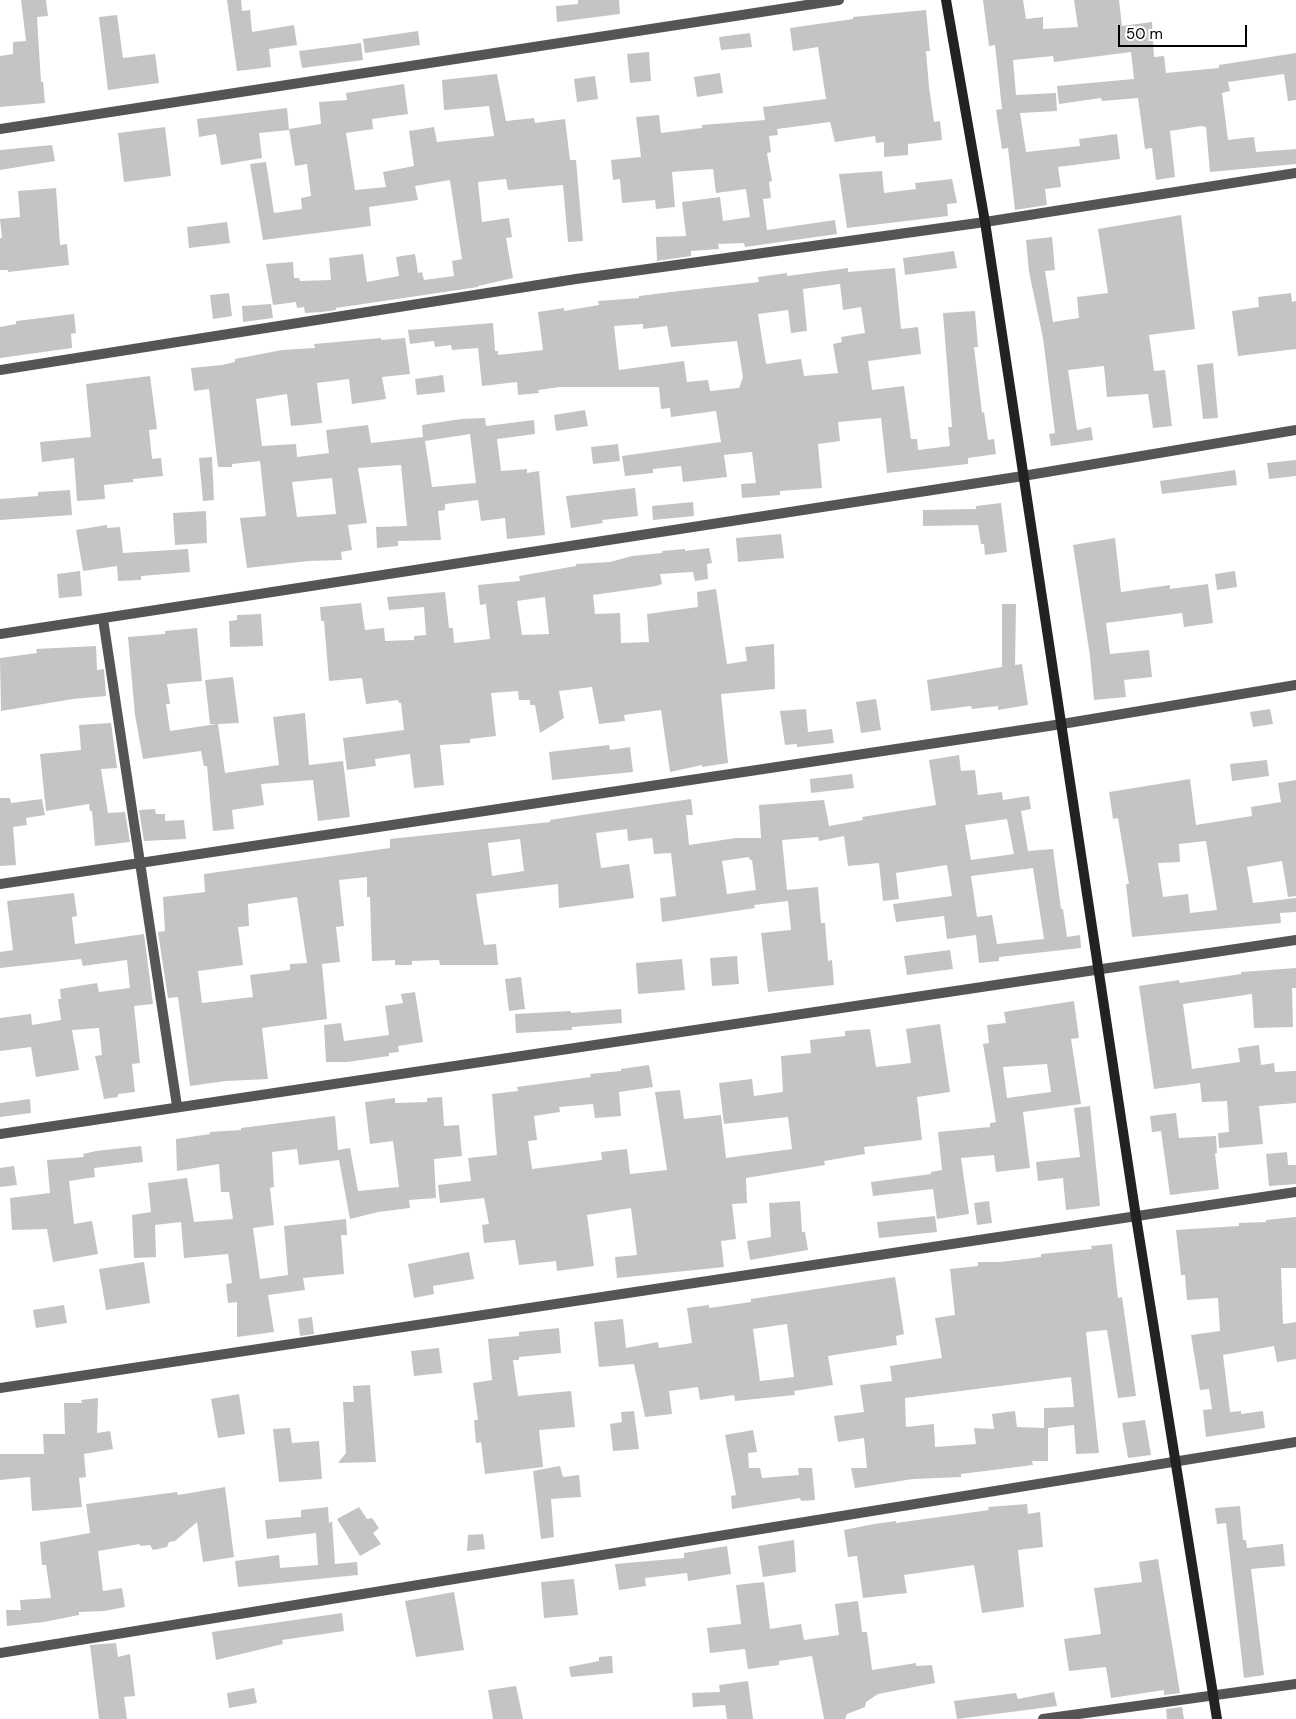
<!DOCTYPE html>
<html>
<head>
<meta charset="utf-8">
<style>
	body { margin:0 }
	#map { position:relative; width:1296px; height:1719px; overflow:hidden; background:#fff; font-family:"DM Sans",sans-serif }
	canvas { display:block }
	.scale { position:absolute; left:1118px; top:25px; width:129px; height:22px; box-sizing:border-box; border:2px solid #000; border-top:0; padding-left:6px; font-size:15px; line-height:18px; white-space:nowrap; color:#000; -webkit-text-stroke:4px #fff; paint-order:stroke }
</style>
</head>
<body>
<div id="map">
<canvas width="1296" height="1719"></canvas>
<div class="scale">50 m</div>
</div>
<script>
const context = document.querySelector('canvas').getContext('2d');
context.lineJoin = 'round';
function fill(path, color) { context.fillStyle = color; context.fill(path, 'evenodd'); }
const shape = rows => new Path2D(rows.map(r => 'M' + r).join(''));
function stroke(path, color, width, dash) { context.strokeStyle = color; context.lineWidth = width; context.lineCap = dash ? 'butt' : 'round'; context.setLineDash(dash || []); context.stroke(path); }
fill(shape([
	[21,0,46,0,48,16,37,17,41,82,43,81,45,103,0,107,0,56,13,54,13,42,26,41],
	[227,0,241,0,242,11,250,10,252,32,294,25,297,45,269,49,271,67,237,71],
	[578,0,619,0,620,14,557,22,556,6,578,4],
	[983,0,1023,0,1026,19,1043,17,1043,29,1078,27,1074,0,1119,0,1122,26,1152,22,1154,57,1164,56,1166,73,1219,68,1219,65,1296,53,1296,100,1288,101,1284,74,1228,82,1230,91,1222,93,1228,140,1254,137,1256,152,1296,149,1296,164,1210,172,1206,127,1201,126,1170,131,1175,177,1156,180,1152,148,1145,149,1138,98,1102,101,1101,98,1059,104,1057,86,1134,79,1131,52,1054,62,1053,56,1013,60,1016,95,1056,93,1057,111,1020,113,1026,152,1080,146,1079,139,1117,134,1120,159,1058,167,1061,187,1045,189,1047,205,1015,210,1008,148,1002,149,996,110,1002,109,995,45,989,46],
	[926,10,930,51,926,51,929,87,934,122,940,121,942,140,908,144,908,155,884,157,884,142,876,143,875,136,835,142,830,122,777,129,778,135,769,136,771,152,767,153,772,181,769,182,771,198,763,199,767,230,835,220,837,234,745,247,744,243,718,244,719,249,691,251,691,256,657,261,656,237,686,236,682,202,720,197,723,221,750,217,746,189,716,193,713,169,672,172,675,207,656,209,655,200,622,203,620,179,613,180,611,160,641,157,636,117,659,115,661,133,702,128,702,125,765,120,763,107,826,99,818,47,793,51,790,28,853,19,853,17],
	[117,15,123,58,155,54,159,83,108,90,99,17],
	[418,31,420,45,365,53,363,39],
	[750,33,752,47,721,50,719,37],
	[361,43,363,60,302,68,299,51],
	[649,52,651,81,630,83,627,54],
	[720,73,723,93,697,97,694,77],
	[497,74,506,121,534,118,535,123,565,119,570,160,576,160,583,241,568,242,563,185,508,190,506,179,478,182,482,222,509,218,512,237,506,238,513,278,478,286,478,287,336,308,336,310,322,312,305,313,304,307,297,308,296,302,273,305,266,264,293,262,294,278,299,278,300,281,331,280,329,258,363,254,367,282,399,276,396,257,415,254,418,273,422,272,424,280,454,276,452,261,462,259,450,180,415,186,418,200,369,207,371,226,263,240,250,164,266,162,274,213,302,209,301,198,311,196,307,164,295,166,289,129,321,124,319,102,347,100,346,93,404,84,408,114,372,119,373,129,346,133,355,190,386,187,383,172,414,166,409,131,434,127,437,142,494,136,489,106,444,110,442,80],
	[595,76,598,99,577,102,574,79],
	[287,108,289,130,259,133,262,158,221,165,216,134,199,137,197,119],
	[165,127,171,176,124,182,118,133],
	[52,145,55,161,0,170,0,150],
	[882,171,884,193,916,189,915,183,952,179,957,203,947,204,948,216,847,228,839,174],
	[56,188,60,245,67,244,69,265,8,272,8,270,0,270,0,238,2,238,0,219,20,217,18,191],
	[1181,215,1195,329,1149,335,1154,371,1165,370,1172,426,1153,428,1148,394,1107,397,1104,366,1068,370,1077,430,1091,427,1093,440,1051,446,1049,434,1055,433,1043,338,1029,272,1026,240,1052,237,1055,270,1045,271,1053,322,1079,318,1077,297,1108,293,1098,229],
	[227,222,230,243,189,248,187,227],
	[954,251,957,268,905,275,903,258],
	[848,268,848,272,895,268,901,329,918,327,921,354,868,361,872,390,904,386,911,439,917,439,918,450,950,446,948,427,952,427,943,313,975,311,978,347,974,347,982,413,984,412,988,440,994,439,996,454,968,458,968,464,887,473,881,418,838,422,840,441,818,444,822,488,780,491,780,495,742,498,741,484,756,483,752,452,724,455,727,477,683,482,681,466,653,469,653,473,625,476,622,456,721,442,716,411,671,417,670,408,661,409,659,387,560,387,538,390,539,393,518,395,517,382,482,386,478,348,452,350,451,345,435,347,434,341,410,344,408,330,493,323,495,351,498,351,498,355,543,350,538,312,564,308,564,311,599,305,598,301,639,298,639,296,671,292,759,282,758,277,787,273,787,276],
	[840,284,843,310,861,307,865,333,841,337,842,342,833,344,838,373,804,376,801,359,766,364,758,314,788,310,791,333,807,331,803,289],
	[643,324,643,329,667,326,671,347,737,341,743,377,739,388,710,391,708,380,687,382,684,361,619,370,614,326],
	[229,293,232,316,213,319,210,295],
	[1291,293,1292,302,1296,301,1296,349,1238,356,1232,311,1259,307,1258,297],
	[271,304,273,318,243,322,242,306],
	[74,314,76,333,71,334,72,348,0,358,0,327,16,324,16,321],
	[381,338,381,340,405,338,410,374,382,377,386,399,352,404,349,379,317,383,322,423,291,426,287,394,256,399,262,446,296,444,297,457,329,453,326,430,368,425,371,443,423,437,422,425,461,419,485,418,486,426,534,420,535,434,497,439,501,471,527,469,527,473,539,471,545,535,507,539,505,518,481,521,478,500,445,504,445,510,438,511,441,540,398,541,398,546,377,548,376,527,407,526,401,465,358,468,367,523,348,525,352,550,341,552,342,560,308,561,247,568,240,518,266,516,260,461,232,464,232,467,218,467,209,389,194,391,191,368,222,365,235,362,235,359,282,350,315,348,314,344],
	[470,434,476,483,432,487,425,441],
	[332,478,336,514,297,517,292,482],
	[1213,363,1218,418,1203,419,1197,365],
	[443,375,445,392,417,395,415,379],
	[150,376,157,429,149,430,152,459,161,458,163,476,133,479,133,482,104,485,105,499,77,501,74,458,42,462,40,442,91,437,86,384],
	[585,410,588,426,556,431,554,415],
	[618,444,620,461,593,464,591,447],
	[212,457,214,500,203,501,199,458],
	[1296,460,1296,476,1269,479,1267,463],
	[1235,470,1237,485,1162,494,1160,481],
	[635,488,638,516,602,520,603,523,571,528,566,496],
	[70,490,72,515,0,520,0,499,38,496,38,492],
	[693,502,694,516,653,520,652,506],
	[1001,503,1007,552,985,555,984,544,981,544,978,525,923,526,923,510,976,509,976,506],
	[206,511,207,543,175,545,173,513],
	[107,525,107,528,120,527,123,553,188,549,190,572,141,576,141,580,118,581,117,566,83,571,76,530],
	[781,534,784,558,738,562,736,538],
	[1115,538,1121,592,1170,585,1170,589,1208,584,1213,623,1184,627,1182,613,1106,623,1110,654,1149,650,1152,677,1124,680,1126,697,1094,700,1090,656,1073,545],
	[709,548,712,563,707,564,708,579,695,581,693,572,660,574,662,584,656,586,593,595,595,614,620,613,621,643,649,642,647,614,698,607,697,592,716,589,727,664,747,661,745,647,774,644,775,689,721,694,728,763,702,767,702,765,670,772,661,710,624,715,625,721,599,724,592,687,559,691,564,718,540,733,535,705,530,705,530,700,519,700,518,691,491,693,496,736,470,739,470,743,440,745,444,785,414,788,410,754,375,759,376,766,347,770,343,738,404,730,401,703,399,703,398,700,366,704,362,678,329,681,324,621,321,621,320,607,361,603,365,630,384,628,385,641,414,640,414,636,426,635,424,607,389,610,387,597,445,592,449,628,453,628,454,643,490,639,486,604,480,605,478,585,520,581,519,576,576,566,576,564,610,562,632,556,662,553,662,551,685,549,685,551],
	[545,597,549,634,522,635,517,601],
	[80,571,82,596,59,598,57,574],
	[1235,571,1237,587,1217,590,1215,574],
	[1002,604,1016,604,1015,665,1022,664,1028,705,998,710,998,706,972,709,971,706,931,711,927,680,1002,667],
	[261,614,263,646,230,647,229,621,237,620,237,615],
	[197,628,202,681,167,684,170,704,166,704,170,731,217,724,210,724,205,680,233,677,239,723,218,724,225,773,279,765,273,717,305,713,309,765,343,761,350,817,318,821,313,780,261,784,264,805,232,810,234,829,213,831,207,766,204,766,201,751,143,759,135,715,128,637,165,634,165,631],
	[96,646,97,670,104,669,106,696,73,699,1,711,0,658,37,653,36,649],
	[876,699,881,730,861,733,856,702],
	[806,709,808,732,832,729,834,743,797,747,797,744,785,745,780,711],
	[1270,709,1273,724,1253,727,1250,712],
	[111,723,117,768,101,769,108,813,125,812,130,842,95,846,92,811,90,811,89,804,46,811,40,754,81,750,79,725],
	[609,745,610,750,630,747,633,772,552,780,549,752],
	[959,755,961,771,975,770,978,795,1002,792,1003,800,1029,796,1031,809,1021,811,1028,851,1053,849,1061,909,1063,909,1067,937,1080,935,1081,948,999,957,999,961,979,963,976,935,947,939,944,916,896,922,893,904,952,896,947,865,896,873,899,899,883,901,879,863,848,866,844,836,819,841,818,837,782,840,787,890,818,887,821,923,825,923,828,961,832,960,834,985,768,992,761,933,791,930,788,901,754,905,755,908,662,922,660,898,676,896,671,853,654,854,652,838,628,841,627,829,596,833,601,868,629,864,634,898,559,908,558,884,476,894,484,945,496,944,498,965,440,965,439,960,412,961,412,965,395,965,395,960,372,961,370,897,367,897,367,877,339,880,344,926,336,927,340,962,322,964,327,1019,262,1028,268,1079,226,1081,190,1086,178,997,168,998,158,932,165,931,163,897,205,892,204,874,390,848,390,839,550,822,550,820,582,815,691,799,693,815,686,815,689,845,736,838,761,838,759,805,824,800,829,826,863,820,862,817,936,805,929,760],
	[1007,819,1014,854,971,860,965,825],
	[520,839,524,871,492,876,488,843],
	[749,857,750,860,752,860,756,890,727,894,722,861],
	[1033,868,1044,939,997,944,992,915,977,917,971,876],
	[297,897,307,963,290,964,290,970,250,975,253,997,202,1003,198,971,243,965,238,927,249,926,248,904],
	[1267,760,1269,776,1232,781,1230,764],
	[852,774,854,788,811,793,810,779],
	[1190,779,1196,825,1252,816,1251,807,1281,802,1278,783,1296,780,1296,896,1288,897,1282,861,1247,867,1253,903,1296,898,1296,912,1280,913,1281,923,1132,937,1126,884,1129,884,1118,818,1113,819,1109,792],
	[1206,841,1217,910,1190,913,1188,894,1163,897,1158,863,1180,862,1179,844],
	[0,798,10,798,11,803,42,799,45,815,26,818,27,825,13,827,16,865,0,866],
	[155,809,156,814,165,814,165,821,184,820,186,839,144,841,139,810],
	[74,893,77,916,72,917,75,944,144,934,153,1004,134,1006,140,1063,132,1064,135,1092,118,1094,118,1097,104,1099,95,1056,102,1055,99,1028,72,1030,79,1070,36,1077,31,1047,0,1051,0,1018,31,1014,32,1025,61,1020,58,999,61,999,60,989,97,983,99,992,130,988,127,960,83,966,81,959,0,968,0,952,13,950,7,901],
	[950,950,953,969,907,975,904,956],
	[737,956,739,984,712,986,710,958],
	[682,959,685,990,638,994,636,963],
	[1296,968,1296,988,1292,988,1293,1027,1254,1028,1252,994,1183,1004,1192,1069,1240,1062,1238,1048,1259,1045,1261,1065,1274,1063,1275,1072,1296,1071,1296,1103,1259,1106,1263,1144,1219,1148,1218,1133,1229,1132,1227,1101,1202,1102,1200,1083,1154,1089,1139,986,1179,980,1180,983,1241,974,1241,972],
	[521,977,525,1009,509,1011,505,979],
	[415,992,423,1042,398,1046,399,1052,389,1053,389,1056,347,1062,326,1062,324,1025,341,1023,344,1041,389,1035,385,1006,403,1003,401,994],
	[1074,1001,1079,1038,1071,1039,1081,1104,1023,1112,1030,1168,996,1172,994,1155,961,1158,969,1214,937,1219,933,1189,873,1196,871,1182,931,1174,931,1172,942,1170,938,1132,990,1127,990,1123,996,1122,983,1044,989,1043,987,1025,1006,1023,1004,1012],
	[1047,1064,1051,1092,1007,1098,1003,1067],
	[621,1009,622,1023,572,1027,572,1030,516,1033,515,1014,571,1011,571,1013],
	[940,1024,950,1092,917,1097,922,1140,864,1147,865,1154,824,1161,825,1165,746,1178,747,1203,732,1204,736,1239,721,1241,724,1267,617,1278,615,1257,637,1255,631,1208,587,1215,594,1266,557,1271,556,1261,519,1265,515,1240,484,1243,482,1225,489,1224,484,1198,440,1203,438,1185,471,1181,468,1158,497,1155,492,1094,518,1091,517,1087,591,1077,590,1074,621,1071,621,1069,649,1065,653,1087,619,1092,621,1116,595,1118,593,1104,559,1107,560,1112,534,1116,537,1140,528,1141,532,1169,602,1160,601,1152,627,1149,630,1174,667,1170,655,1092,680,1090,684,1119,721,1115,726,1158,792,1149,788,1117,724,1124,719,1083,752,1079,754,1096,783,1092,781,1056,811,1053,810,1040,845,1036,845,1031,870,1029,876,1067,911,1063,906,1029],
	[442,1097,444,1126,459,1125,462,1156,434,1159,436,1198,409,1200,410,1208,378,1212,350,1219,339,1160,299,1165,297,1149,272,1152,274,1187,270,1188,274,1225,253,1228,260,1279,288,1275,284,1226,346,1219,347,1235,341,1235,344,1274,303,1278,305,1290,268,1295,274,1332,237,1337,237,1302,228,1303,226,1284,232,1283,228,1254,184,1258,181,1222,155,1225,156,1257,134,1258,132,1215,151,1212,148,1183,187,1178,194,1222,233,1219,229,1192,221,1192,219,1164,177,1171,176,1139,210,1134,210,1132,241,1130,241,1128,335,1116,338,1150,350,1148,358,1191,399,1187,393,1141,370,1144,365,1102,395,1098,395,1103,427,1102,427,1098],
	[30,1099,31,1113,0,1117,0,1103],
	[1090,1106,1100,1206,1066,1210,1063,1178,1038,1181,1036,1162,1080,1157,1074,1108],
	[1176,1113,1179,1138,1216,1136,1217,1153,1215,1153,1219,1189,1170,1195,1161,1131,1152,1132,1150,1116],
	[141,1146,143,1162,94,1168,95,1177,69,1181,74,1224,92,1221,98,1254,53,1262,47,1229,12,1230,10,1198,50,1193,47,1160,84,1157,83,1154,96,1151],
	[1287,1152,1288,1165,1296,1165,1296,1184,1269,1186,1266,1154],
	[14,1166,17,1185,0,1187,0,1168],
	[800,1201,802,1232,805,1232,808,1250,750,1260,747,1241,771,1237,769,1203],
	[989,1201,992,1223,977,1225,974,1203],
	[935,1216,937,1232,879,1238,877,1222],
	[1296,1217,1296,1268,1281,1268,1283,1324,1296,1322,1296,1359,1277,1362,1274,1346,1223,1355,1230,1412,1241,1411,1241,1414,1263,1411,1265,1428,1206,1437,1203,1410,1212,1409,1209,1389,1200,1390,1191,1335,1220,1331,1218,1298,1187,1300,1185,1275,1181,1275,1176,1230,1239,1226,1239,1223,1266,1222,1266,1220],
	[1112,1244,1118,1298,1122,1297,1136,1396,1118,1398,1107,1330,1086,1332,1099,1453,1076,1454,1074,1425,1048,1428,1048,1461,1032,1461,1033,1465,961,1474,961,1477,913,1479,855,1488,851,1468,867,1468,864,1438,838,1442,834,1416,864,1412,860,1385,892,1381,890,1366,942,1358,935,1318,955,1315,950,1269,978,1266,978,1262,1000,1262,1041,1257,1041,1254,1092,1249,1091,1246],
	[1071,1377,1074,1407,1044,1408,1044,1428,1017,1427,1015,1411,992,1414,994,1429,974,1428,976,1444,935,1447,934,1424,906,1427,905,1398],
	[469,1252,474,1279,433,1286,434,1294,414,1298,408,1264],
	[144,1262,150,1303,106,1310,99,1269],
	[895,1277,904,1334,896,1336,897,1345,828,1356,833,1385,794,1391,795,1395,735,1401,734,1395,700,1400,698,1387,669,1391,672,1414,645,1417,634,1364,599,1367,594,1322,623,1319,626,1348,658,1342,659,1348,692,1343,687,1308,709,1305,709,1308,751,1302,751,1299],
	[787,1324,794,1377,760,1381,753,1329],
	[64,1305,67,1323,36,1328,33,1310],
	[312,1317,314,1334,300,1336,298,1319],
	[559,1328,561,1353,519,1357,519,1360,513,1360,518,1396,571,1391,575,1427,539,1430,543,1467,485,1474,481,1442,476,1443,474,1420,478,1420,473,1383,492,1380,488,1339,519,1336,519,1332],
	[439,1348,442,1373,414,1376,411,1351],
	[370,1385,376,1462,338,1463,346,1453,343,1402,354,1402,353,1386],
	[239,1394,245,1434,218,1438,211,1399],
	[98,1398,97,1433,110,1431,113,1449,84,1454,86,1477,79,1478,82,1507,32,1511,30,1477,0,1480,0,1454,44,1454,43,1434,65,1434,64,1403,82,1403,81,1400],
	[634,1411,639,1449,613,1451,610,1424,622,1422,621,1412],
	[1145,1420,1151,1455,1128,1458,1122,1423],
	[290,1428,292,1443,319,1441,322,1479,279,1482,273,1429],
	[753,1430,757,1452,748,1453,749,1468,760,1468,762,1478,799,1475,798,1468,812,1468,815,1500,801,1501,800,1498,732,1509,731,1496,736,1495,725,1435],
	[560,1466,563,1477,579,1475,581,1497,551,1499,554,1537,541,1539,533,1471],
	[225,1487,234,1557,203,1562,197,1522,175,1541,169,1542,167,1547,153,1550,150,1545,140,1546,140,1544,98,1551,103,1591,122,1588,125,1607,104,1611,79,1612,79,1615,44,1622,7,1626,6,1610,21,1610,20,1600,51,1598,46,1565,42,1565,40,1542,90,1533,86,1504,177,1492,178,1495],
	[1027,1504,1028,1514,1040,1512,1043,1547,1018,1550,1024,1607,982,1613,974,1565,904,1575,907,1593,863,1598,857,1556,848,1557,844,1530,874,1524,896,1521,896,1523,989,1510,988,1507],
	[1240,1506,1243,1540,1246,1540,1247,1548,1283,1544,1285,1566,1251,1569,1264,1675,1244,1678,1226,1523,1217,1524,1215,1508],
	[328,1507,329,1523,332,1521,335,1564,357,1562,358,1575,238,1587,235,1561,279,1555,280,1568,318,1565,316,1533,267,1539,265,1520,301,1517,301,1510],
	[359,1507,367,1519,372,1518,379,1528,373,1533,381,1544,360,1556,337,1519],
	[483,1534,485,1549,467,1551,468,1535],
	[794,1540,796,1572,763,1577,758,1546],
	[727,1546,731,1574,688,1581,687,1573,645,1578,646,1586,619,1590,615,1564,684,1558,684,1553],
	[1158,1559,1180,1693,1164,1695,1164,1690,1111,1698,1106,1667,1069,1671,1064,1639,1101,1634,1094,1588,1142,1582,1139,1562],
	[574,1579,578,1615,544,1618,541,1582],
	[764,1582,770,1629,801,1624,804,1640,839,1635,835,1604,858,1601,862,1632,867,1632,872,1670,916,1663,916,1666,932,1665,935,1683,878,1694,866,1702,865,1707,847,1714,845,1719,824,1719,812,1656,779,1661,779,1665,748,1669,745,1649,710,1653,707,1628,741,1624,736,1585],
	[454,1592,464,1650,416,1657,405,1601],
	[342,1613,344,1631,282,1640,283,1644,216,1660,212,1632],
	[116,1643,118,1657,130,1654,135,1696,124,1697,127,1719,99,1719,90,1645],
	[612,1656,613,1673,571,1677,569,1667,599,1661,599,1657],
	[748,1681,753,1719,727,1719,725,1705,693,1707,692,1693,720,1692,719,1685],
	[516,1686,523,1719,493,1719,488,1690],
	[254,1688,257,1703,229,1708,227,1693],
	[1054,1692,1057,1706,957,1719,954,1701,1016,1693,1018,1699],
	[1182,1707,1184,1719,1167,1719,1166,1709]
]), '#c4c4c4');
stroke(shape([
	[0,129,839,0],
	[0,370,576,279,985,222,1296,173],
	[103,619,177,1106],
	[0,634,1023,476,1296,430],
	[0,884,1062,724,1296,685],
	[0,1134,1296,940],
	[0,1388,1296,1192],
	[0,1653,1296,1442],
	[1043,1719,1296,1684]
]), '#555', 10);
stroke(shape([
	[946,0,985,222,1136,1217,1217,1719]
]), '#222', 10);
</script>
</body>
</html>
